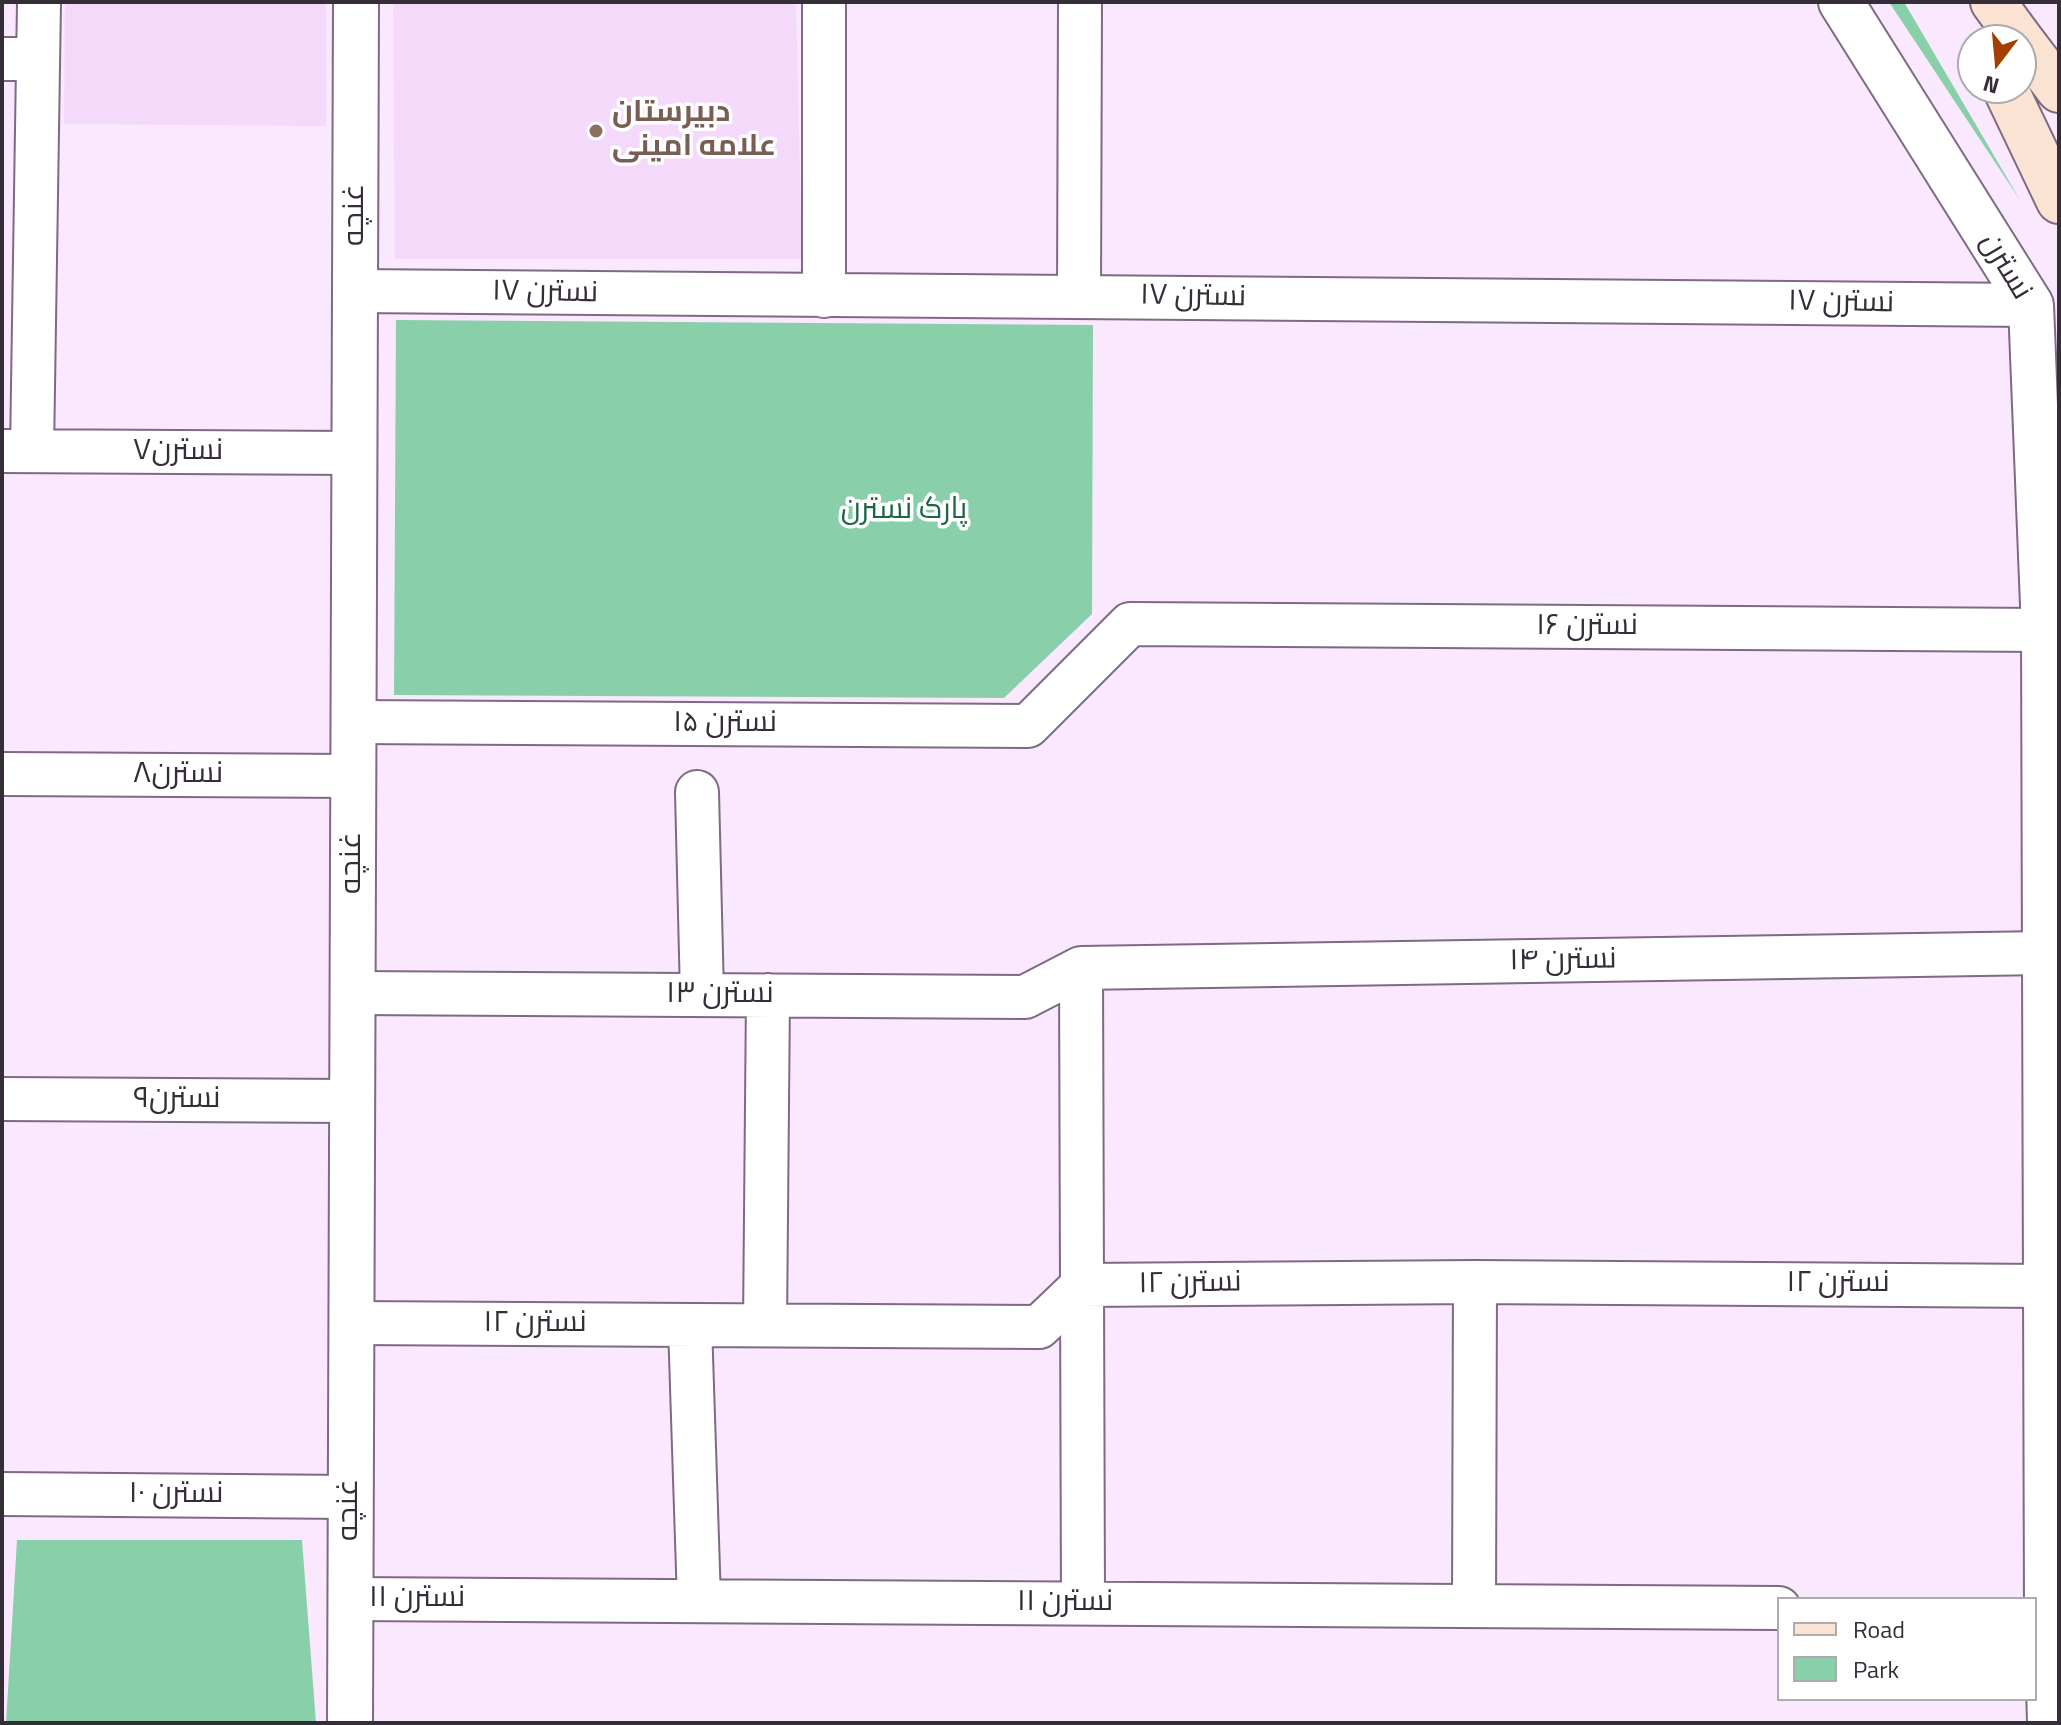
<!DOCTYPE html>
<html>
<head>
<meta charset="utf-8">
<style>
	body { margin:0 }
	#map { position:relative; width:2061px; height:1725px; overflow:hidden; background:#fae8fe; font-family:"Titillium Web",sans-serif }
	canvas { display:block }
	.frame { position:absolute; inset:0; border:4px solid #352d37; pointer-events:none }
	.legend { position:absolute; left:1777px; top:1597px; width:260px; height:104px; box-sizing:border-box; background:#fff; border:2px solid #aeabaf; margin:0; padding:10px 14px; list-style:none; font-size:24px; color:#352d37 }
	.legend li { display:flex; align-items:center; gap:16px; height:40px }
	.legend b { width:40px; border:2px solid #aeabaf }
	.north { position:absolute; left:1957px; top:24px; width:80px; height:80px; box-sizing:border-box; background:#fff; border:2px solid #aeabaf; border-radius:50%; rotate:196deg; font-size:22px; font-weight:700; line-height:32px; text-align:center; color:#352d37 }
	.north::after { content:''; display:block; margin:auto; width:28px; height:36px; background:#a23f01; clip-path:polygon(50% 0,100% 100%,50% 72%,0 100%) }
</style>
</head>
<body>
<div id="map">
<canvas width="2061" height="1725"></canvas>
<div class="frame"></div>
<ul class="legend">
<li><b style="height:10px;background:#fae3d2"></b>Road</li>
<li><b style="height:22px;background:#89cfaa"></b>Park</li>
</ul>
<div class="north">N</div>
</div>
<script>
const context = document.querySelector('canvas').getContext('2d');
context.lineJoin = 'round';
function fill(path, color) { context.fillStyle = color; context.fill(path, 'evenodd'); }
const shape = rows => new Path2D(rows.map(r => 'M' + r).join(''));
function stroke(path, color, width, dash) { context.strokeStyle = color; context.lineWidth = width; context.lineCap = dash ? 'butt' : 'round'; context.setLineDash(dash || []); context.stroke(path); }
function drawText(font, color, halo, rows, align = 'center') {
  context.font = font + ' "Titillium Web",Cairo,sans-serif'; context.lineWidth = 7; context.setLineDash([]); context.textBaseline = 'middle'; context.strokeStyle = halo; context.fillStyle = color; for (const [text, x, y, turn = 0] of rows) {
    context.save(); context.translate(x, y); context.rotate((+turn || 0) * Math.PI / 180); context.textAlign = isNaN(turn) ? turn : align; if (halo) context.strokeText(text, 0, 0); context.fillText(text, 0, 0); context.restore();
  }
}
fill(shape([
	[65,2,326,2,326,126,64,124],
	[796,2,802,259,395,259,393,3]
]), '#f4d9fa');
fill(shape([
	[1889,2,1904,2,2020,200],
	[396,320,1093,325,1092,614,1004,698,394,695],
	[17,1540,302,1540,316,1723,6,1723]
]), '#89cfaa');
const minor = shape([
	[2,59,38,59],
	[355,291,2031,305],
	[1079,295,1080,2],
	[824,296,824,2],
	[2,451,355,453],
	[32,451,39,2],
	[354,722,1028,726,1130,624,2044,630],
	[2,774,354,776],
	[697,792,702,995],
	[1081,968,1083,1603],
	[353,993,1025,997,1081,968,2045,953],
	[2,1099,352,1101],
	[351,1323,1039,1327,1083,1285,1475,1282,2046,1286],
	[690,1325,699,1601],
	[765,1325,768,995],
	[2,1494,350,1497],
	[350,1599,1779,1608],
	[1474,1606,1475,1282]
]);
const tertiary = shape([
	[1841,2,2031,305,2044,630,2047,1609,2050,1723],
	[350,1723,356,2]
]);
const secondary = shape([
	[1993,2,2021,40],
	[2021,40,2059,90],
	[2005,88,2059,201]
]);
stroke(minor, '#7e6a82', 46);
stroke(tertiary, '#7e6a82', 48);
stroke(secondary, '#7e6a82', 48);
stroke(minor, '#fff', 42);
stroke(tertiary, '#fff', 44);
stroke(secondary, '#fae3d2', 44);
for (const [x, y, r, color] of [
	[596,131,8,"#8d6e63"]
]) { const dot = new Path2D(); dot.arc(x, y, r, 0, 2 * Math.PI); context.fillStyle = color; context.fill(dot); stroke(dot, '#fff', 3); }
drawText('bold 30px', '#785e54', '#fff', [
	["دبیرستان",612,114],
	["علامه امینی",612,148]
], 'left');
drawText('30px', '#352d37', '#fff', [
	["غنچه",356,215,-90],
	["نسترن",2005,267,59],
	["نسترن ۱۷",545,293,1],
	["نسترن ۱۷",1193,297,1],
	["نسترن ۱۷",1841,303,1],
	["نسترن۷",178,452],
	["نسترن ۱۶",1587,627],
	["نسترن ۱۵",725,724],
	["نسترن۸",178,775],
	["غنچه",353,863,-90],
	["نسترن ۱۴",1563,961,-1],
	["نسترن ۱۳",720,995],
	["نسترن۹",177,1100],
	["نسترن ۱۲",1190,1284,-1],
	["نسترن ۱۲",1838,1284],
	["نسترن ۱۲",535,1324],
	["نسترن ۱۰",176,1495],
	["غنچه",350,1510,-90],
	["نسترن ۱۱",417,1599],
	["نسترن ۱۱",1065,1603]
]);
drawText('30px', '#1f6647', '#fff', [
	["پارک نسترن",904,511]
]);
</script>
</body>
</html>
